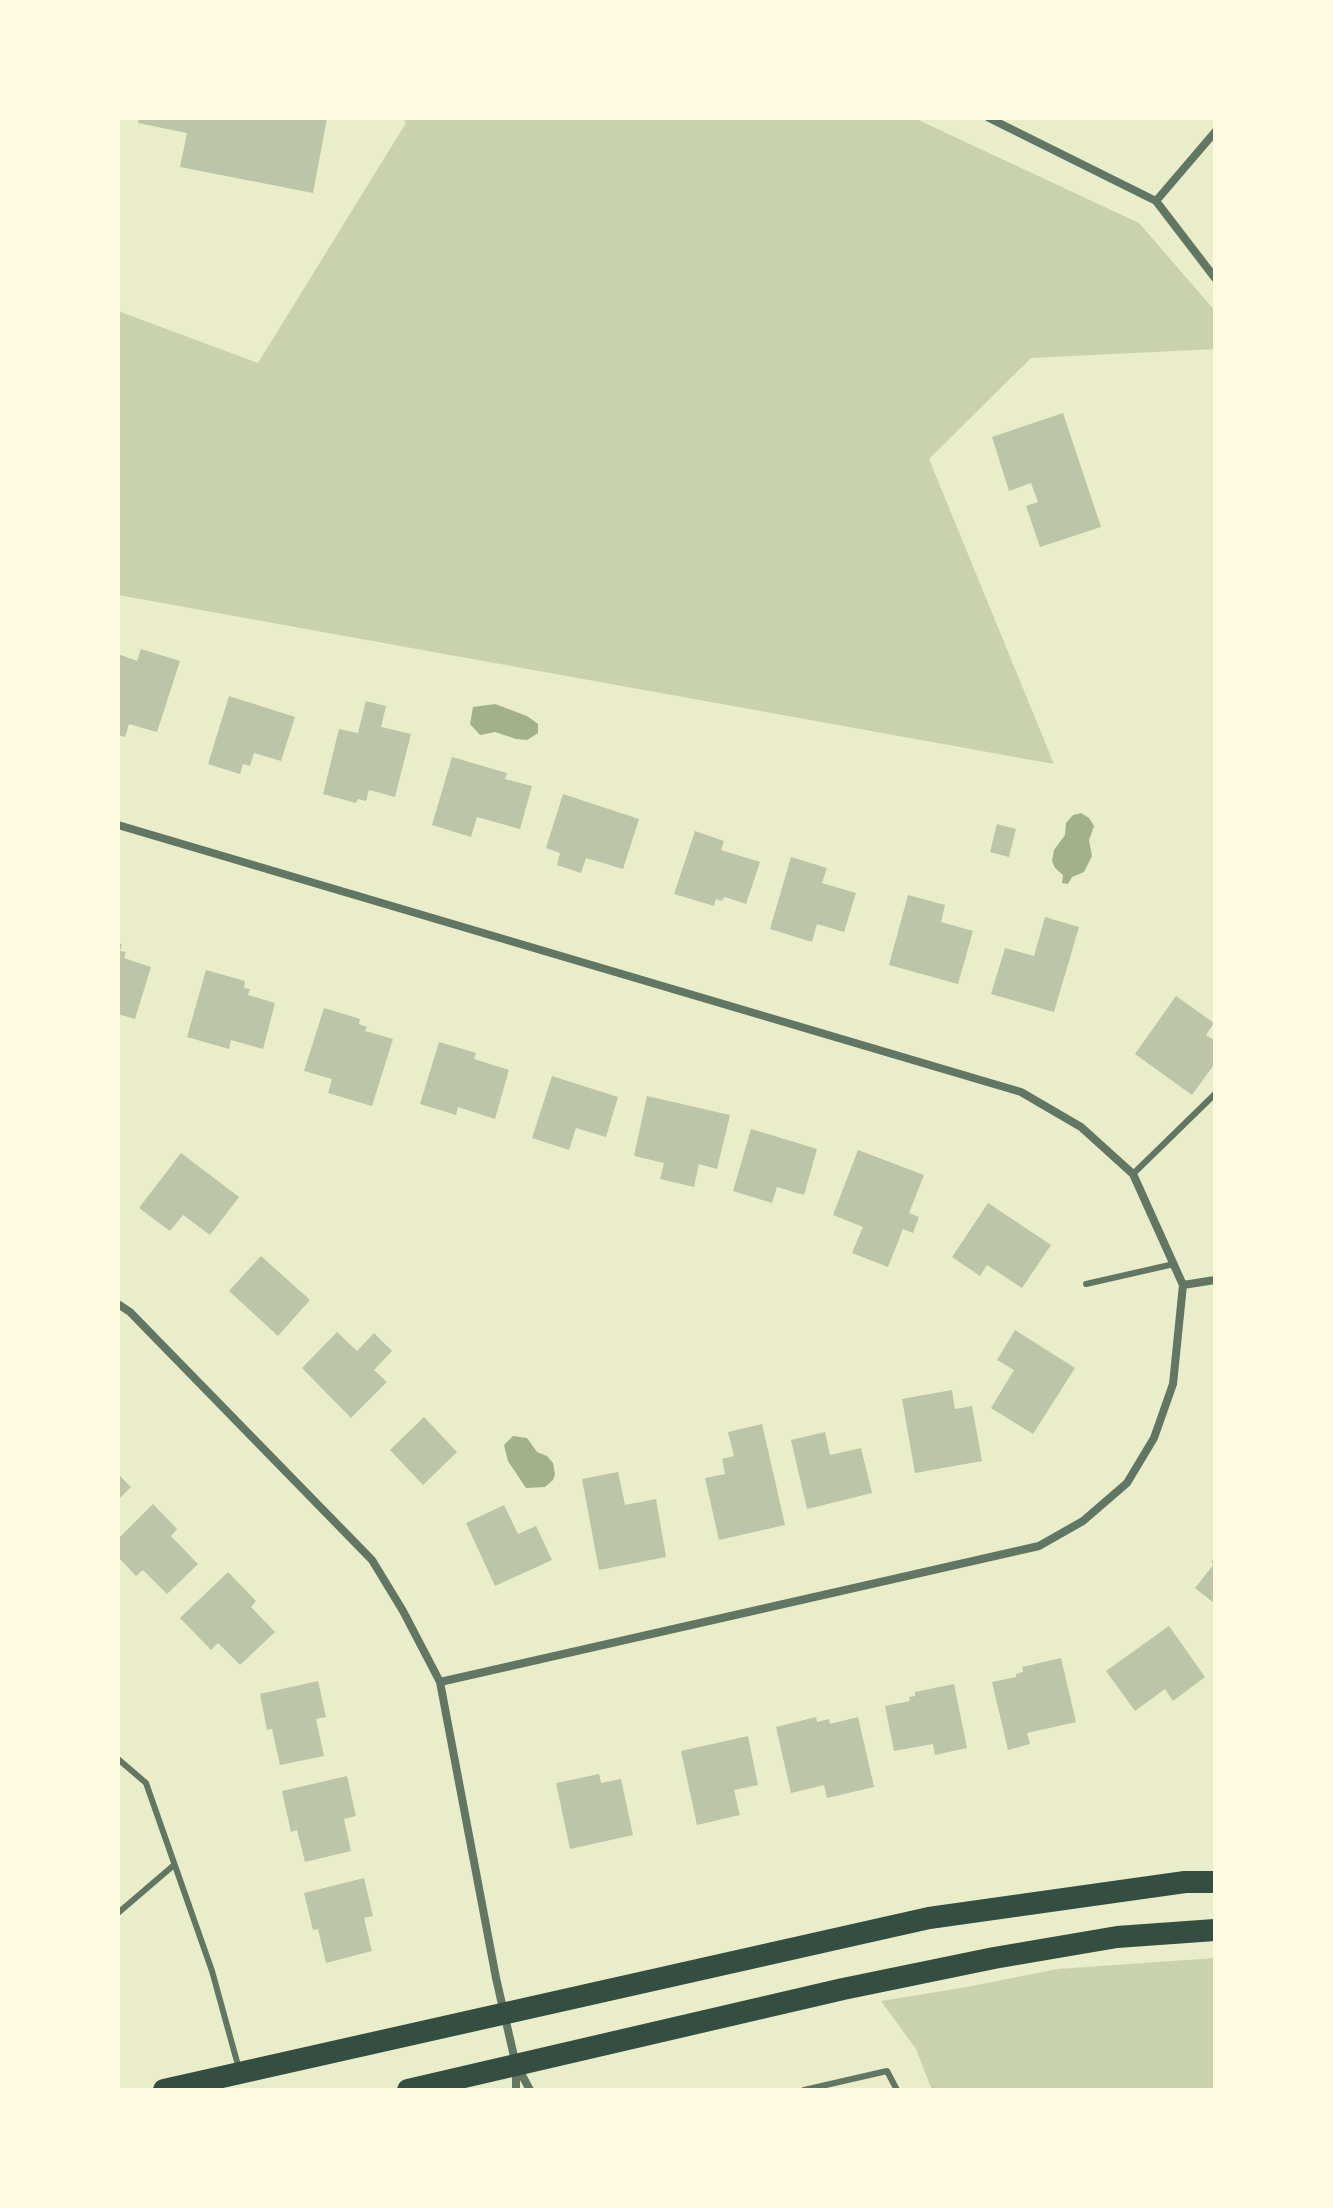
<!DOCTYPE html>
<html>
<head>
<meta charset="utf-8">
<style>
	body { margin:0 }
	#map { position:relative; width:1333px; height:2208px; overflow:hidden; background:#e9edc9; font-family:"Archivo Narrow",sans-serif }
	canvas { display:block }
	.frame { position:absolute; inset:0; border:120px solid #fefae0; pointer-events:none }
</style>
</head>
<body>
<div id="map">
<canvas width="1333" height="2208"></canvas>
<div class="frame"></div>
</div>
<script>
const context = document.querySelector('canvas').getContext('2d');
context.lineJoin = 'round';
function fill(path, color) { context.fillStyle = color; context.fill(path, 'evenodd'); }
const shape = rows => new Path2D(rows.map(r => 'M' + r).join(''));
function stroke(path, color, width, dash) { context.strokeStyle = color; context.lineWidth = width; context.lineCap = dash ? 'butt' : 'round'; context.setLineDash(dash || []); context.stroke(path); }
fill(shape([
	[403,118,914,118,1139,223,1215,311,1215,349,1031,358,929,459,1054,764,118,595,118,311,258,363,406,123],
	[1215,1958,1215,2090,932,2090,916,2049,881,2001,961,1988,1058,1969]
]), '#cad2ad');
fill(shape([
	[495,704,527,716,538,724,538,733,527,740,516,739,495,732,480,735,470,724,473,707],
	[1081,813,1089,818,1094,826,1089,840,1092,856,1084,872,1072,877,1068,884,1062,883,1063,875,1055,868,1052,861,1054,850,1065,835,1066,823,1073,815],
	[513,1436,527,1438,537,1452,547,1456,553,1463,555,1474,553,1480,545,1487,526,1488,508,1461,504,1445]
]), '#a3b18a');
fill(shape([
	[139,118,327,118,313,193,180,167,187,133,138,123],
	[1063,413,1101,527,1040,547,1026,506,1038,502,1031,483,1009,491,992,437],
	[141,649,180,661,157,732,129,724,125,737,118,735,118,654,137,661],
	[229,696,295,717,281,761,254,753,250,766,243,764,240,774,208,764],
	[366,701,386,706,381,727,411,734,395,797,369,790,366,801,358,799,356,803,323,794,339,729,358,733],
	[452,757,507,773,505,779,532,786,520,829,477,817,471,837,432,825],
	[563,794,639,819,623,869,586,858,581,873,557,865,560,853,546,848],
	[997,824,1016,829,1009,857,990,852],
	[695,831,724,841,721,850,760,862,746,904,725,897,721,901,716,899,714,906,674,894],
	[791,857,827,868,822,883,856,893,844,932,817,924,812,942,770,929],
	[908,895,945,905,941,922,973,931,958,984,889,965],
	[1045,917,1079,927,1054,1012,991,994,1005,948,1034,956],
	[118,943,122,944,120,951,126,952,124,958,151,967,135,1019,118,1014],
	[206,970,245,981,244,988,250,989,248,995,275,1003,263,1049,231,1040,229,1049,187,1037],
	[1176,996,1214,1023,1206,1035,1215,1041,1215,1063,1192,1095,1135,1054],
	[324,1008,360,1019,359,1024,367,1027,365,1031,393,1039,372,1106,328,1093,332,1079,304,1071],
	[439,1042,476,1053,474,1059,509,1070,495,1119,458,1107,456,1115,420,1104],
	[552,1076,618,1097,606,1137,576,1128,569,1150,532,1138],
	[647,1096,730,1115,717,1169,699,1164,694,1187,660,1179,664,1163,634,1156],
	[751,1129,817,1149,804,1195,777,1187,772,1203,733,1191],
	[858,1150,924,1175,909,1213,919,1217,913,1233,903,1229,888,1267,852,1253,863,1227,833,1215],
	[181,1153,239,1197,210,1235,183,1215,170,1231,139,1208],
	[988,1203,1051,1245,1022,1288,987,1265,980,1276,952,1257],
	[261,1256,310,1300,278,1336,229,1291],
	[1015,1330,1075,1368,1033,1434,991,1408,1014,1370,997,1360],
	[337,1332,357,1351,374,1333,392,1351,374,1370,387,1382,351,1418,302,1368],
	[952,1390,955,1409,972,1406,982,1461,915,1473,902,1399],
	[424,1417,457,1452,423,1485,390,1450],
	[762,1424,785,1525,719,1540,705,1478,725,1474,722,1459,734,1456,728,1432],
	[825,1432,830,1455,861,1448,872,1493,807,1509,791,1440],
	[618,1472,625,1505,656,1499,666,1557,599,1570,582,1479],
	[118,1474,131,1487,118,1500],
	[153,1504,177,1529,171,1536,198,1564,167,1594,143,1570,136,1576,118,1557,118,1539],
	[504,1505,518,1534,536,1526,552,1560,495,1586,466,1523],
	[1215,1558,1215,1604,1195,1588,1214,1564,1211,1562],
	[228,1572,256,1601,251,1607,275,1632,240,1665,218,1643,211,1650,180,1618],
	[1169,1626,1205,1677,1173,1701,1165,1689,1135,1711,1106,1671],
	[1061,1658,1076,1722,1027,1733,1030,1744,1008,1750,992,1682,1016,1677,1016,1674,1023,1672,1022,1667],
	[318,1681,326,1717,316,1719,324,1756,280,1765,272,1729,267,1730,260,1694],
	[954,1684,967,1748,935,1755,933,1744,894,1751,885,1706,910,1701,909,1697,915,1696,915,1692],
	[816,1717,817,1722,829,1719,830,1724,858,1717,874,1787,827,1798,824,1785,791,1793,776,1727],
	[748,1736,758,1785,734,1790,740,1815,697,1825,681,1751],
	[599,1774,601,1783,621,1779,633,1835,570,1849,556,1783],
	[347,1776,356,1816,344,1819,351,1851,305,1862,297,1830,291,1832,282,1791],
	[364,1878,373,1916,364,1918,372,1951,326,1963,318,1929,313,1930,304,1893]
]), '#bcc5a7');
stroke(shape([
	[1133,1174,1215,1094],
	[1086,1284,1174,1264],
	[118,1759,146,1783,212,1971,239,2069],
	[118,1913,174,1865],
	[804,2090,887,2071,897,2090]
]), '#617663', 6);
stroke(shape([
	[989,118,1156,201,1215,278],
	[1156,201,1215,132],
	[118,825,1021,1092,1081,1127,1133,1174,1183,1285],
	[118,1304,130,1312,372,1560,403,1611,440,1682,496,1978,516,2065,516,2090],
	[440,1682,1039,1546,1083,1521,1127,1483,1154,1438,1173,1384,1183,1285,1215,1280],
	[517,2066,530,2090]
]), '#617663', 8);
stroke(shape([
	[164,2090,929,1918,1185,1882,1215,1882],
	[408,2090,843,1989,994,1958,1117,1937,1215,1930]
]), '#344e41', 22);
</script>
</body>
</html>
